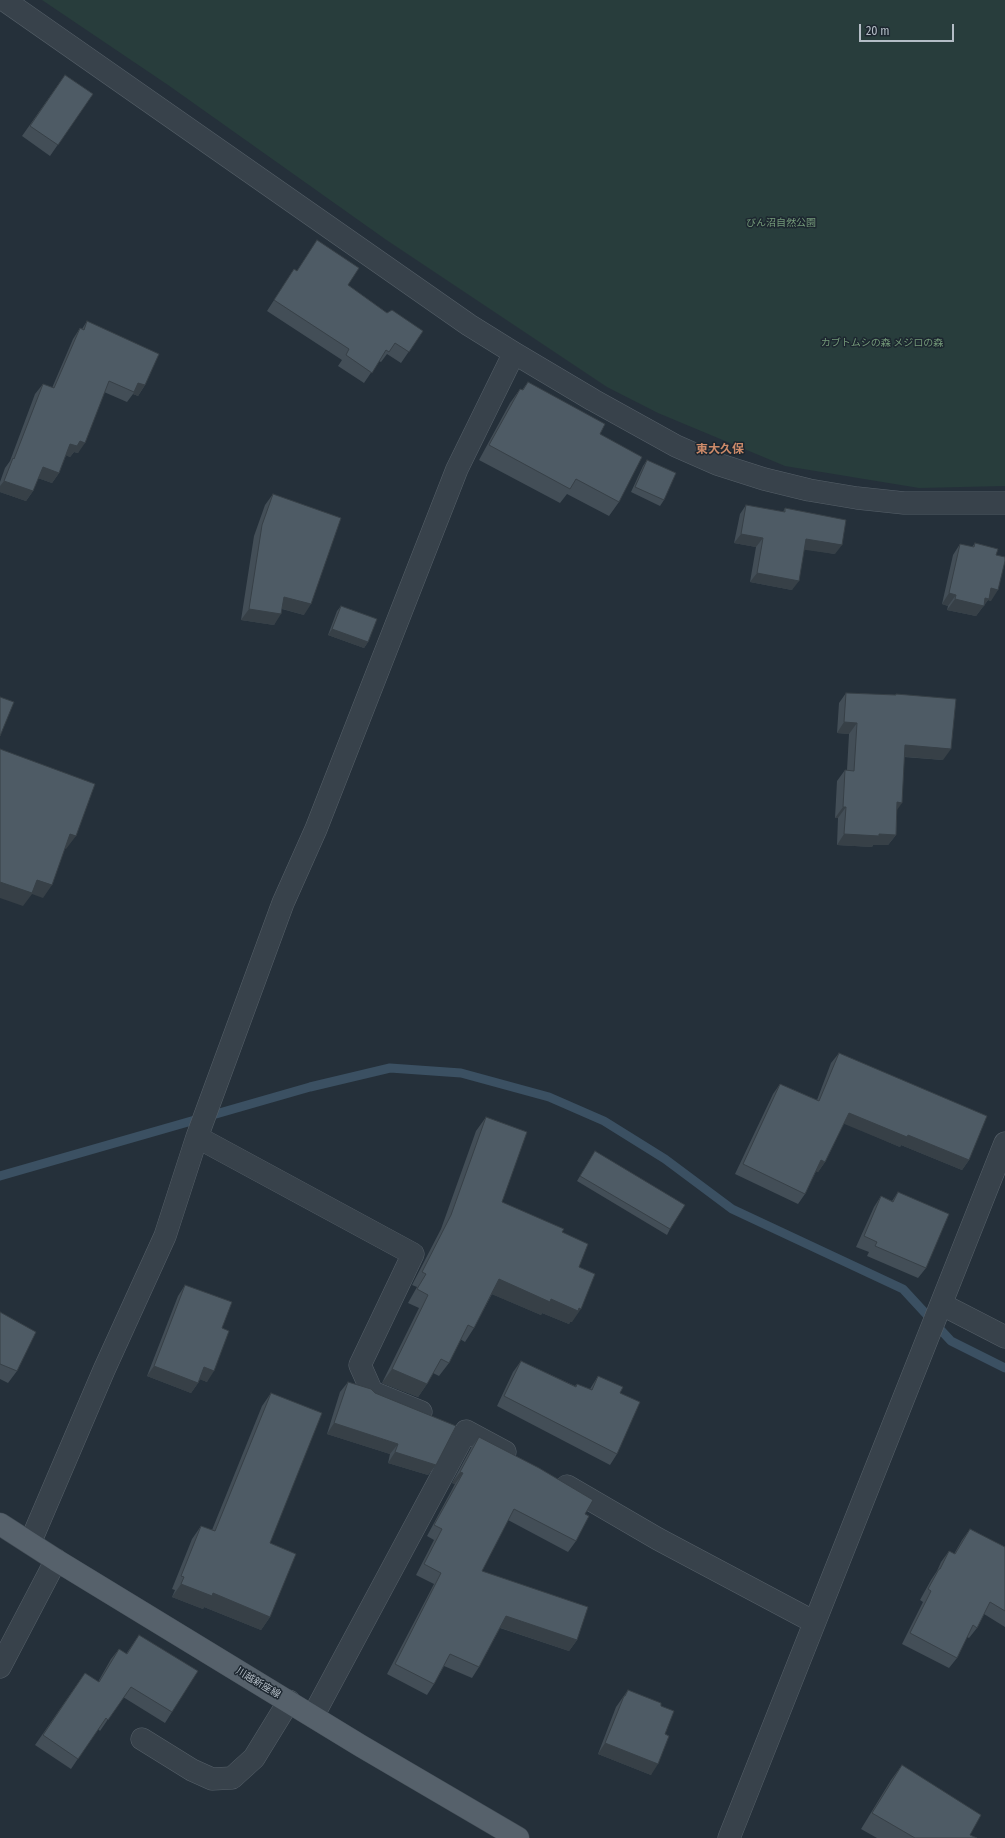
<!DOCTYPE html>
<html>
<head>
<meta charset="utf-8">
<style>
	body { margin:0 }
	#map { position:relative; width:1005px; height:1838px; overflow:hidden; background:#25303a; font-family:"Fira Sans Condensed",sans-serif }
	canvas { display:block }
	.scale { position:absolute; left:859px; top:24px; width:95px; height:18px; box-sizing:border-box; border:2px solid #b4bdc6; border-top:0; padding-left:5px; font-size:12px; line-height:14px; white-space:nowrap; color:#b4bdc6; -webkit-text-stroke:3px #1d2730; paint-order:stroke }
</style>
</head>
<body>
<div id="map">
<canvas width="1005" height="1838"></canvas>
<div class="scale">20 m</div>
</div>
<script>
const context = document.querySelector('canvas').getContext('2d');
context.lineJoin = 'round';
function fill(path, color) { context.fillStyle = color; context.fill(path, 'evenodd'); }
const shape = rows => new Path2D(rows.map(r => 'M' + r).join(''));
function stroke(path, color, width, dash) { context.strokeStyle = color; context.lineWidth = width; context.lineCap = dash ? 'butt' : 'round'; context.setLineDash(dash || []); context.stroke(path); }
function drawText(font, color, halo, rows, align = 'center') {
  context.font = font + ' "Fira Sans Condensed","Noto Sans JP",sans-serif'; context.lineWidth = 3; context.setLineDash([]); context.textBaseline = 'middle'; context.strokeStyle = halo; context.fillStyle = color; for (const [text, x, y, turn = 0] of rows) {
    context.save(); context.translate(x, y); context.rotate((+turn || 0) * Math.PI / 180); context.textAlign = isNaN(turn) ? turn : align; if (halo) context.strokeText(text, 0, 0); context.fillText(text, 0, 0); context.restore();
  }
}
fill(shape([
	[42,0,1005,0,1005,486,919,488,785,466,658,413,607,387,385,239,168,85]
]), '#283d3c');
stroke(shape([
	[0,1176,310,1087,390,1068,461,1073,549,1097,604,1121,665,1159,732,1209,903,1289,951,1341,1005,1368]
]), '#3b5062', 9);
const minor = shape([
	[4,0,469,325,514,353,593,400,676,446,717,464,764,479,809,490,857,498,904,503,1005,503],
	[197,1137,413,1254,360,1365,372,1392,421,1412],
	[941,1304,1005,1337],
	[567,1486,658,1539,814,1622],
	[30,1543,104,1370,165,1236,197,1137,283,903,316,829,457,469,514,353],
	[0,1667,56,1560],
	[313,1716,466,1431,505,1452],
	[142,1739,192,1770,212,1779,232,1778,254,1758,289,1701],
	[729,1838,1005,1143]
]);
const major = shape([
	[0,1524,56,1560,361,1746,518,1838]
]);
stroke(minor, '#566069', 23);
stroke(major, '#414b54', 23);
stroke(minor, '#38424b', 22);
stroke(major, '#56616b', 22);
fill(shape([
	[65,75,93,94,50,156,22,136],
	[317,240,348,285,387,313,423,331,401,363,387,354,381,362,379,361,364,383,338,366,342,360,267,311,294,269,297,271],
	[87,321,145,385,138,396,133,394,127,402,104,392,78,453,74,452,70,457,66,455,59,473,52,483,38,478,33,491,26,501,0,492,0,482,5,468,10,461,35,394,43,384,52,388,73,339,80,328,82,329],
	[528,382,600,434,619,502,609,516,567,494,560,503,479,460,510,403,520,389,522,390],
	[647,460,664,500,660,506,631,492,643,466],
	[273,494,304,615,282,609,274,625,241,620,254,536,265,505],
	[746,505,783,512,785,508,835,554,804,549,792,590,750,582,756,547,734,543,740,514],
	[975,543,996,555,991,601,988,600,976,616,947,610,948,606,942,604,953,555,960,544,972,547],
	[341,606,368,642,364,648,328,635,337,611],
	[846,693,895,695,896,694,943,760,904,757,897,810,896,835,888,845,873,845,872,847,837,845,838,818,835,818,837,781,845,770,847,770,849,734,837,733,839,703],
	[839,1053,969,1160,962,1170,901,1145,900,1147,844,1123,825,1162,818,1172,816,1171,805,1194,798,1204,735,1174,773,1094,780,1084,817,1100,831,1063],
	[486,1117,502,1202,562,1232,579,1267,572,1322,570,1322,569,1324,542,1313,541,1315,492,1294,474,1328,465,1342,460,1339,449,1363,439,1376,433,1373,427,1384,418,1397,382,1383,419,1308,408,1303,417,1287,412,1285,441,1229,476,1131],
	[595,1151,670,1229,667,1235,577,1181],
	[898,1192,926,1268,918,1278,867,1256,869,1252,856,1247,874,1207,881,1196,892,1201],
	[185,1285,222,1328,207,1382,200,1379,198,1383,191,1393,147,1376,178,1296],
	[0,1312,17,1371,8,1383,0,1379],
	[521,1361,575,1386,577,1384,590,1389,598,1376,617,1454,610,1465,497,1406,513,1372],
	[348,1382,436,1465,428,1475,388,1463,390,1454,327,1434,340,1392],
	[271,1393,270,1543,270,1617,261,1630,204,1607,203,1609,172,1597,175,1590,172,1589,192,1539,201,1526,212,1530,262,1406],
	[479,1437,585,1514,576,1541,568,1552,508,1520,482,1571,577,1640,569,1651,500,1628,479,1667,472,1678,444,1666,434,1684,427,1695,387,1674,434,1584,416,1575,434,1540,427,1536,455,1484,452,1483,471,1448],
	[970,1529,1005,1547,1005,1627,984,1614,977,1628,969,1638,967,1637,957,1658,949,1668,902,1644,923,1602,920,1600,931,1580,937,1571,941,1562,949,1551,954,1554,962,1540],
	[139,1635,172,1712,165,1723,123,1697,100,1731,98,1729,71,1769,35,1745,85,1673,98,1682,111,1659,119,1649,126,1654],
	[628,1690,661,1706,665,1734,651,1775,598,1754,616,1707],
	[902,1765,970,1835,977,1838,877,1838,861,1829,891,1780]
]), '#434e57');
fill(shape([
	[138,383,145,385,138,396,133,394],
	[80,441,85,443,78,453,74,452,70,457,63,454,70,444],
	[43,467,59,473,52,483,35,477],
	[4,481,33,491,26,501,0,492,0,486],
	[741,534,763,538,756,547,734,543],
	[806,539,842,545,835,554,799,549],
	[757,573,799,581,792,590,750,582],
	[991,588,998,590,991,601,988,600,976,616,947,610,955,599],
	[949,593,956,595,948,606,942,604],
	[284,597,311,604,304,615,276,607],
	[249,609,281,614,274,625,241,620],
	[332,629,368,642,364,648,328,635],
	[844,722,857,723,849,734,837,733],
	[905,745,951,749,943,760,897,756],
	[897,802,902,803,894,814],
	[843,807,846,807,838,818,835,818],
	[70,834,76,836,66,849,61,847],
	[844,834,879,834,896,835,888,845,873,845,872,847,837,845],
	[37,880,52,885,43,898,32,894,23,906,0,898,0,882],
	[849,1113,908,1135,969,1160,962,1170,901,1145,900,1147,842,1123],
	[821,1160,825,1162,818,1172,814,1171],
	[499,1279,551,1299,581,1309,572,1322,570,1322,569,1324,542,1313,541,1315,489,1293],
	[154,1366,198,1383,191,1393,147,1376],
	[204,1367,214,1371,207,1382,196,1378],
	[392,1369,427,1384,418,1397,382,1383],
	[334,1423,398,1444,390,1454,327,1434],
	[395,1452,436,1465,428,1475,388,1463],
	[460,1472,463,1473,455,1484,452,1483],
	[181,1584,213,1593,270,1617,261,1630,204,1607,203,1609,172,1597],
	[506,1616,577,1640,569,1651,498,1627],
	[605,1743,658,1764,651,1775,598,1754]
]), '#374047');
const building = shape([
	[65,75,93,94,58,145,30,126,65,75],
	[317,240,359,268,348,285,387,313,392,310,423,331,409,352,395,343,389,352,386,350,372,373,346,355,349,349,274,300,294,269,297,271,317,240],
	[87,321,159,354,145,385,138,383,134,392,109,381,85,443,80,441,77,446,70,444,59,473,43,467,33,491,4,481,13,458,14,459,43,384,54,388,80,328,84,330,87,321],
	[528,382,605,424,600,434,642,457,619,502,576,479,570,489,489,445,520,389,523,390,528,382],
	[647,460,676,473,664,500,635,487,647,460],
	[273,494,341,518,311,604,284,597,281,614,249,609,262,525,273,494],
	[746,505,785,512,785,508,846,520,842,545,806,539,799,581,757,573,763,538,741,534,746,505],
	[975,543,998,549,996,555,1005,557,1005,561,998,590,991,588,989,599,985,598,984,606,955,599,956,595,949,593,960,544,974,547,975,543],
	[341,606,377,619,368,642,332,629,341,606],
	[846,693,896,695,896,694,956,699,951,749,905,745,902,803,897,802,896,835,879,834,879,836,844,834,846,807,843,807,845,770,854,771,857,723,844,722,846,693],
	[0,697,14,702,0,736,0,697],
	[0,749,95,784,76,836,70,834,52,885,37,880,32,893,0,882,0,749],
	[839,1053,987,1116,969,1160,908,1135,907,1137,849,1113,825,1162,821,1160,805,1194,743,1164,780,1084,819,1101,839,1053],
	[486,1117,527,1132,502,1202,564,1229,562,1232,588,1244,579,1267,595,1274,581,1309,579,1308,578,1311,551,1299,550,1302,499,1279,474,1328,468,1325,449,1363,441,1359,427,1384,392,1369,428,1295,417,1289,426,1274,422,1272,451,1215,486,1117],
	[595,1151,685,1205,670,1229,580,1176,595,1151],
	[898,1192,949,1214,926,1268,875,1246,877,1242,864,1236,881,1196,893,1202,898,1192],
	[185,1285,232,1302,222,1328,229,1331,214,1371,204,1367,198,1383,154,1366,185,1285],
	[0,1312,36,1332,17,1371,0,1364,0,1312],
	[521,1361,576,1387,577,1384,592,1390,598,1376,623,1387,620,1393,640,1402,617,1454,504,1396,521,1361],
	[348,1382,371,1389,375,1393,456,1426,436,1465,395,1452,398,1444,334,1423,348,1382],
	[271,1393,322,1413,270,1543,296,1554,270,1617,213,1593,212,1596,181,1584,184,1577,181,1576,201,1526,215,1531,271,1393],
	[479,1437,539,1468,593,1500,585,1514,589,1516,576,1541,514,1509,482,1571,588,1607,577,1640,506,1616,479,1667,450,1654,434,1684,395,1664,441,1573,424,1564,442,1529,434,1525,463,1473,460,1472,479,1437],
	[970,1529,1005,1547,1005,1611,990,1602,977,1628,973,1625,957,1658,910,1633,931,1591,928,1589,939,1569,940,1569,949,1551,955,1554,970,1529],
	[139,1635,198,1671,172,1712,131,1687,108,1720,106,1718,78,1759,43,1735,85,1673,99,1682,119,1649,127,1654,139,1635],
	[628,1690,661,1703,661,1706,674,1711,665,1734,669,1736,658,1764,605,1743,624,1696,625,1696,628,1690],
	[902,1765,981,1815,970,1835,977,1838,915,1838,872,1813,902,1765]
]);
fill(building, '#4e5b65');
stroke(building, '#374047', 1);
drawText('10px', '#749a79', '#1d2730', [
	["びん沼自然公園",781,223],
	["カブトムシの森 メジロの森",882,343]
]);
drawText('10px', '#b4bdc6', '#1d2730', [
	["川越新座線",258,1683,31]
]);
drawText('bold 12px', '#cc8a69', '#1d2730', [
	["東大久保",720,450]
]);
</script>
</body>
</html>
